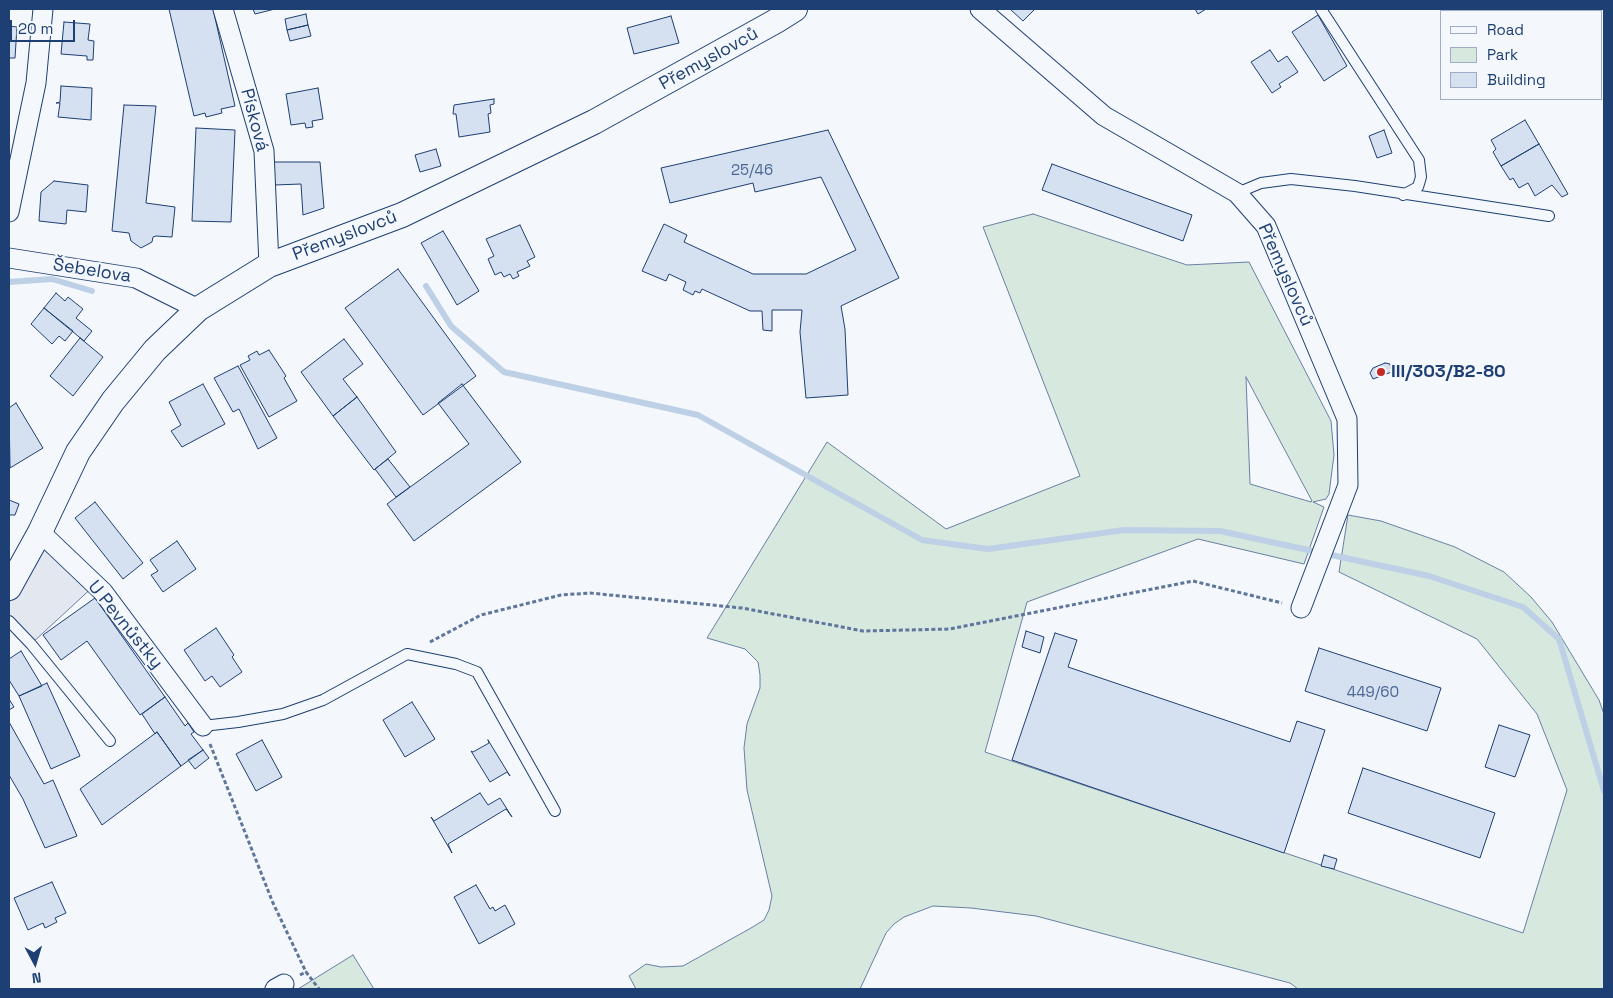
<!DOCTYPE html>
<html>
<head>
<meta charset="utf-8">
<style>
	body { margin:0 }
	#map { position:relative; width:1613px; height:998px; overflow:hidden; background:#f4f7fb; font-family:"Space Grotesk",sans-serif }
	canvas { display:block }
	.frame { position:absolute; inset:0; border:10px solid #1d3f73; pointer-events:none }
	.legend { position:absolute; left:1440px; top:10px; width:162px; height:90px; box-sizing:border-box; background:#f4f7fb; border:1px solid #9eadc5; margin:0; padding:6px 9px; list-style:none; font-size:15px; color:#1d3f73 }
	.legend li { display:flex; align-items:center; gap:10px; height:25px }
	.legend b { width:25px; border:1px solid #9eadc5 }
	.north { position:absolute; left:10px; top:938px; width:50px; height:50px; -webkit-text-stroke:4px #f4f7fb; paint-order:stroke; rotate:174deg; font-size:14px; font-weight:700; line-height:20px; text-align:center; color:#1d3f73 }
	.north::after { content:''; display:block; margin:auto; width:18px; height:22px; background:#1d3f73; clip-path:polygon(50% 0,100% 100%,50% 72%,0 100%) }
	.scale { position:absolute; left:10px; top:20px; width:65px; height:22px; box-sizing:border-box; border:2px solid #1d3f73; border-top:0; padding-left:6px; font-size:15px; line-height:18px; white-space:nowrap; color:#1d3f73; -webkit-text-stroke:4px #f4f7fb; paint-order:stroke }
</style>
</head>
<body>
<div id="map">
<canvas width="1613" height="998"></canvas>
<div class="frame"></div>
<ul class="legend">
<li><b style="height:6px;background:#f4f7fb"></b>Road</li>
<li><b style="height:14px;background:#d7e8df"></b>Park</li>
<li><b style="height:14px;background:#d5e0f0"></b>Building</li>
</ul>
<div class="north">N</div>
<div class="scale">20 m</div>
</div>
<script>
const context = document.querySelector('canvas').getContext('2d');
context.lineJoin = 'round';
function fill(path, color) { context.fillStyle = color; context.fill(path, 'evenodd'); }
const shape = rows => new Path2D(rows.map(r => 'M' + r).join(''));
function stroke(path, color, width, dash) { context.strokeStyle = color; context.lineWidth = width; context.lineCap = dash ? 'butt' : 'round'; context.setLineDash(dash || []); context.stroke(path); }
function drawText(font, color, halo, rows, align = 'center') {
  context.font = font + ' "Space Grotesk",sans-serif'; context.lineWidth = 4; context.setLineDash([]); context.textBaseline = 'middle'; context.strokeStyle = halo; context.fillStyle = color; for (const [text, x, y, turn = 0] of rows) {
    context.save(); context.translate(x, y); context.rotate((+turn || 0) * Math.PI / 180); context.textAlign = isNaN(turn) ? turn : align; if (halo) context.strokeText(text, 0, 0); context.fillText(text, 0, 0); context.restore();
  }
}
const green = shape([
	[1033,214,1187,265,1249,262,1331,421,1334,455,1329,494,1326,499,1313,502,1324,507,1304,564,1198,539,1027,602,985,752,1523,933,1567,790,1537,714,1477,639,1339,572,1348,515,1381,521,1455,547,1504,572,1531,597,1552,622,1599,700,1604,714,1604,989,1298,989,1290,983,1036,916,971,908,933,906,904,917,894,924,886,933,860,989,636,989,629,976,646,964,661,967,683,966,751,928,764,920,769,910,772,896,747,790,744,748,747,724,760,688,760,675,758,662,745,649,707,638,827,442,946,529,1080,476,983,227,1033,214],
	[1246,377,1312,501,1311,502,1250,484,1246,377],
	[353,955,374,989,298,989,353,955]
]);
fill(green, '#d7e8df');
stroke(green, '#687fa3', 1);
const parking = shape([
	[40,532,95,585,31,644,9,621,9,588,40,532]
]);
fill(parking, '#e3e8f0');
stroke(parking, '#687fa3', 1);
stroke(shape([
	[9,282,52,279,92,291],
	[426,286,451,326,504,372,698,415,922,540,988,549,1124,530,1220,531,1429,576,1523,607,1559,639,1604,791]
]), '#bed0e5', 6);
const building = shape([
	[169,9,213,9,235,106,221,109,222,113,206,117,205,113,194,116,169,9],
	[253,9,275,9,255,14,253,9],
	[1010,9,1035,9,1023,21,1010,9],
	[1195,9,1206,9,1198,14,1195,9],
	[306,14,308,25,287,30,285,19,306,14],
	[1318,15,1347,66,1324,81,1292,32,1318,15],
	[671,16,679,43,634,54,627,28,671,16],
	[64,22,90,24,88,40,94,41,93,60,87,60,87,56,61,54,64,22],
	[308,25,311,36,290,41,287,30,308,25],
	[9,26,17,27,15,58,9,58,9,26],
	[1270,50,1278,62,1287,56,1298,72,1279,84,1281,87,1272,93,1251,62,1270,50],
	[61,86,92,88,91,120,58,117,60,103,56,103,60,102,61,86],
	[318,88,323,119,312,121,313,127,306,128,305,123,291,125,286,94,318,88],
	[494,99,494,104,490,105,491,113,488,114,490,132,459,137,456,114,453,114,454,105,494,99],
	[124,105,156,106,146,203,175,207,172,237,156,236,153,237,152,242,141,248,131,241,129,233,112,231,124,105],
	[1525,120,1539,144,1501,166,1493,152,1496,149,1491,140,1525,120],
	[196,128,235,130,231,222,192,221,196,128],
	[828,130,899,278,841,306,845,329,848,395,806,398,800,332,802,310,772,310,772,331,763,330,762,311,750,311,702,289,700,293,695,291,693,295,683,290,686,282,669,274,666,281,642,271,664,224,687,235,684,242,753,274,806,274,856,250,821,177,755,192,753,183,670,203,661,168,828,130],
	[1384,130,1392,153,1377,158,1369,136,1384,130],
	[1539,144,1568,194,1562,197,1552,185,1535,196,1528,183,1519,188,1513,178,1510,180,1501,166,1539,144],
	[436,149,441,166,420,172,415,155,436,149],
	[274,162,320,162,324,208,303,215,301,184,274,185,274,162],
	[1052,164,1192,215,1183,241,1042,190,1052,164],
	[54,181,88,185,86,212,67,210,66,224,39,221,41,192,54,181],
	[520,225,535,257,527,261,530,266,517,272,519,276,513,279,510,274,504,277,501,272,495,275,488,259,494,256,486,239,520,225],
	[443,231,479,291,457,305,421,243,443,231],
	[398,269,476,376,423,415,345,308,398,269],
	[56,293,65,301,68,297,83,309,76,318,92,331,84,341,44,308,56,293],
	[44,308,73,331,65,341,59,336,52,344,31,324,44,308],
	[80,338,103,357,73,396,50,376,80,338],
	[344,339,363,364,343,379,357,397,333,416,301,372,344,339],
	[269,350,286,376,284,378,297,401,269,417,240,365,250,360,248,356,257,351,259,355,269,350],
	[1385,363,1390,364,1391,369,1394,371,1373,379,1370,373,1373,368,1385,363],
	[238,366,277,438,258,449,239,409,233,412,214,378,238,366],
	[203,384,225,424,182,447,171,431,181,425,169,402,203,384],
	[462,384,521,462,414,541,387,504,469,444,438,403,462,384],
	[357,397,396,452,374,470,333,416,357,397],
	[16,403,43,448,10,468,9,408,16,403],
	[388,459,410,487,396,497,375,469,388,459],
	[9,500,19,504,15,515,9,515,9,500],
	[95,502,143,563,123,579,75,518,95,502],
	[177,541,196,569,163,592,151,575,158,571,150,560,177,541],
	[95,598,165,697,140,715,87,641,61,660,43,635,95,598],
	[216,628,234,655,232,657,242,672,220,687,212,676,205,681,184,650,216,628],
	[1026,631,1044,637,1040,653,1022,647,1026,631],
	[1055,633,1077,640,1068,667,1290,742,1297,721,1325,730,1284,853,1012,760,1055,633],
	[1319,648,1441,688,1427,731,1305,691,1319,648],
	[21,651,42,686,19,696,9,680,9,659,21,651],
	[47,683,80,756,51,769,19,696,47,683],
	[165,697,185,726,188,723,194,732,191,734,203,750,181,766,157,732,155,734,142,714,165,697],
	[9,699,14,707,9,710,9,699],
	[412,702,435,739,405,757,383,720,412,702],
	[9,722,44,784,53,780,77,836,45,848,23,799,9,775,9,722],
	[1499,725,1530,735,1515,777,1485,767,1499,725],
	[157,732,181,766,102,825,80,789,157,732],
	[262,740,282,777,256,791,236,754,262,740],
	[488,740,510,776,507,772,490,782,471,751,473,752,489,743,488,740],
	[203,750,209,758,195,769,188,760,203,750],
	[1363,768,1495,813,1480,858,1348,813,1363,768],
	[480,793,488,805,500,798,512,817,506,809,448,844,452,853,431,817,434,821,480,793],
	[1324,855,1337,859,1334,869,1321,866,1324,855],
	[52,882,66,913,55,918,57,922,45,928,43,923,28,930,14,898,52,882],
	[476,885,490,909,493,907,495,911,505,905,515,924,479,944,454,897,476,885]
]);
fill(building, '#d5e0f0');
stroke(building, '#1d3f73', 1);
const service = shape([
	[1321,9,1419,160,1421,177,1418,187,1403,195],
	[1237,193,1261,183,1291,179,1355,186,1549,216],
	[9,621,31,644,110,741],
	[203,726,238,722,283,714,323,700,407,654,456,664,477,672,555,811]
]);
const minor = shape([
	[223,9,264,151,269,265],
	[980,9,1104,116,1237,193,1266,226,1347,419,1348,485,1301,608],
	[9,212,36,83,43,9],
	[9,258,136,278,198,309],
	[40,532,103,592,203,726],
	[275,989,284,984]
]);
const tertiary = shape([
	[9,588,40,532,78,452,113,401,155,350,198,309,269,265,402,215,594,122,776,21,795,9]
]);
stroke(service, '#1d3f73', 12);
stroke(minor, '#1d3f73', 21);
stroke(tertiary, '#1d3f73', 26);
stroke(shape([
	[430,642,481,615,561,595,590,593,742,608,863,631,950,629,1193,581,1282,603],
	[210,744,273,903,306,972],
	[300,975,306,972,319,989]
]), '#5e769c', 3, [4, 2.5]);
stroke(service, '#f4f7fb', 10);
stroke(minor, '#f4f7fb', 19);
stroke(tertiary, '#f4f7fb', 24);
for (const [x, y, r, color] of [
	[1381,372,5,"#c62828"]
]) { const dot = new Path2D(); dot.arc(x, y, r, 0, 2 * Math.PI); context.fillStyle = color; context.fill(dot); stroke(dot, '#f4f7fb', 2); }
drawText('15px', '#4b6792', null, [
	["25/46",752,171],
	["449/60",1373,693]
]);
drawText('18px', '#1d3f73', '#f4f7fb', [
	["Přemyslovců",709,59,-29],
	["Písková",254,120,75],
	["Přemyslovců",345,236,-21],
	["Šebelova",92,271,9],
	["Přemyslovců",1285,275,66],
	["U Pevnůstky",125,625,51]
]);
drawText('bold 18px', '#1d3f73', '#f4f7fb', [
	["III/303/B2-80",1391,372]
], 'left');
</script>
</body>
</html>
